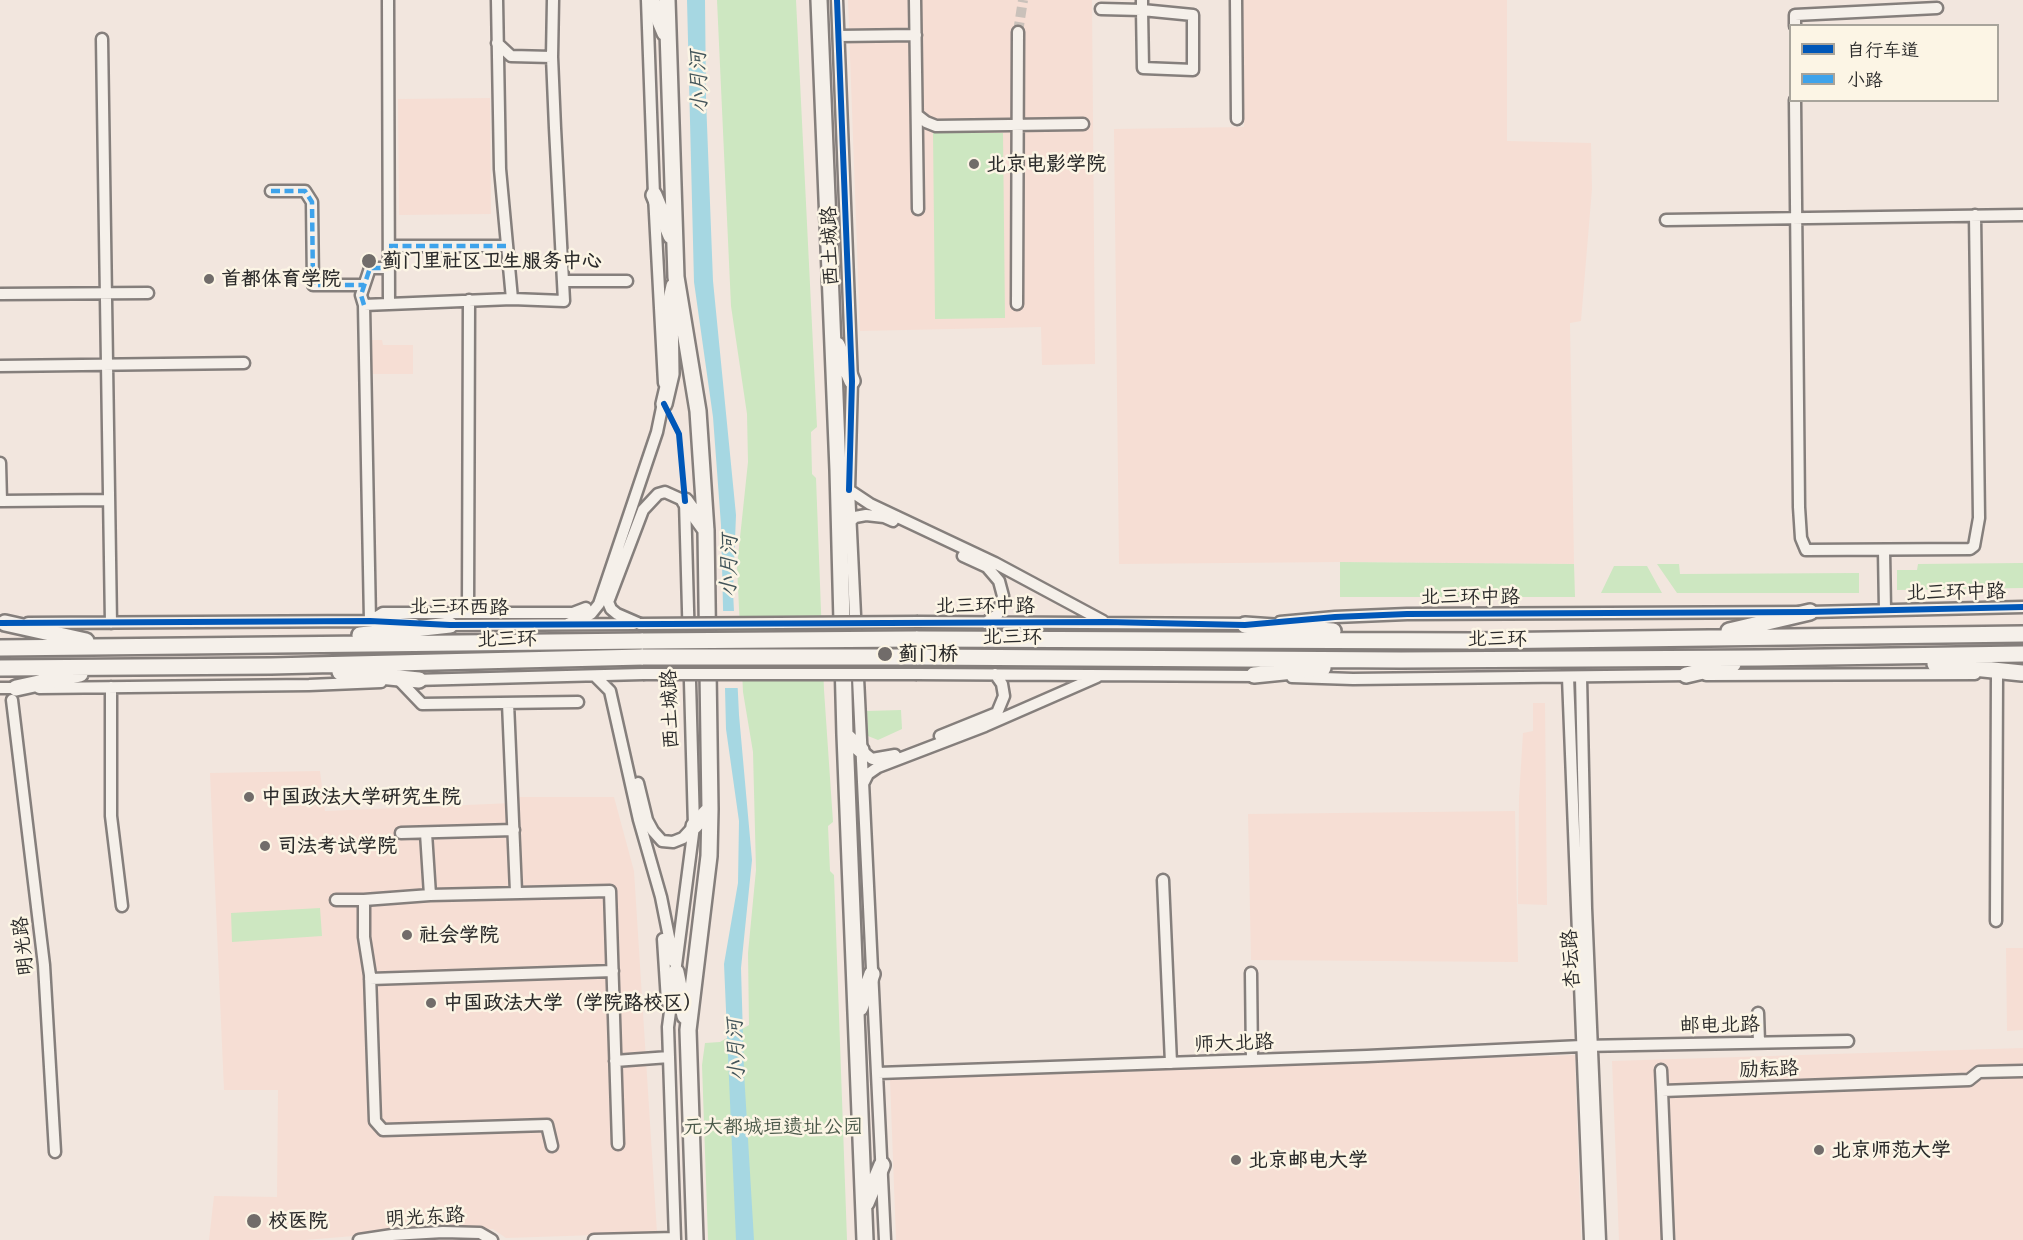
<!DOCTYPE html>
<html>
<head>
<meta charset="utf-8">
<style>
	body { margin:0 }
	#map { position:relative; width:2023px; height:1240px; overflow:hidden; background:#f2e6de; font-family:Mali,"LXGW WenKai TC",sans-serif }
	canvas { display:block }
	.legend { position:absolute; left:1789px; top:24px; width:210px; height:78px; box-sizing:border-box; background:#fcf5e5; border:2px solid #a8a49b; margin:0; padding:8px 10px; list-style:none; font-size:18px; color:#2b2b2b }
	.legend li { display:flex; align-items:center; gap:12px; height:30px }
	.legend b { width:30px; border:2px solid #a8a49b }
</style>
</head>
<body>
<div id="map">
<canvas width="2023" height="1240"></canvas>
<ul class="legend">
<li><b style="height:8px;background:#0057b8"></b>自行车道</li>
<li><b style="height:8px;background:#3ea3eb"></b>小路</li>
</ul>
</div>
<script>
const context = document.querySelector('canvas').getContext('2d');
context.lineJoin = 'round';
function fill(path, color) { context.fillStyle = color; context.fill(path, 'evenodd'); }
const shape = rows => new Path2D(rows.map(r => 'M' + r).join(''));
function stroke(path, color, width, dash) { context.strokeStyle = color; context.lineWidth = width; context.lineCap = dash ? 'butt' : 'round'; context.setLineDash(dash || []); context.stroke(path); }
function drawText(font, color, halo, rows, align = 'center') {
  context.font = font + ' Mali,"LXGW WenKai TC",sans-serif'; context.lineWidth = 5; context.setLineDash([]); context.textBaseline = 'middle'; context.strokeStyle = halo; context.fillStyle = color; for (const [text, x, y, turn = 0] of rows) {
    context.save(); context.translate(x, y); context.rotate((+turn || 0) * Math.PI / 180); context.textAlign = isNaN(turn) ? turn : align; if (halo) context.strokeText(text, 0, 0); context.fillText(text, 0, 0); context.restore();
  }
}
fill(shape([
	[848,0,1092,0,1095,364,1042,365,1041,327,860,331],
	[1243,0,1507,0,1507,141,1591,143,1592,189,1581,321,1570,323,1574,564,1340,562,1119,564,1114,129,1244,127],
	[490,98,491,214,399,215,398,99],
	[369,340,382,340,383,345,413,345,413,374,369,374],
	[1533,703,1545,703,1547,905,1518,904,1519,798,1523,733,1533,731],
	[320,771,325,811,513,803,519,797,614,797,634,871,657,1233,506,1238,493,1229,390,1233,305,1240,209,1240,214,1196,277,1197,278,1090,224,1090,210,773],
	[1515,811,1518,962,1251,960,1248,814],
	[2006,948,2023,948,2023,1030,2007,1031],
	[2023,1048,2023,1240,1619,1240,1612,1061],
	[1575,1055,1581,1240,896,1240,890,1079]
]), '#f6ded4');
fill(shape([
	[717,0,796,0,817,427,811,432,812,474,816,478,824,690,833,822,828,826,830,871,834,875,847,1240,708,1240,702,1065,705,1043,720,1042,749,1025,748,953,756,870,753,752,743,692,737,566,748,462,747,414,731,306],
	[933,133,1003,133,1005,318,935,319],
	[1340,562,1574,564,1575,597,1340,597],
	[2023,563,2023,588,1897,590,1897,570,1917,570,1918,564],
	[1657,564,1679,564,1680,574,1859,573,1859,593,1677,593],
	[1614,566,1647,566,1662,593,1601,593],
	[901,710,902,729,878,740,868,736,867,711],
	[320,908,322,936,232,942,231,913]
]), '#cde7c1');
fill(shape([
	[687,0,705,0,706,99,713,281,736,515,733,591,739,715,752,860,741,968,744,1072,754,1240,736,1240,724,964,738,883,739,821,726,729,721,525,713,417,694,282]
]), '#a6d7e2');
fill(shape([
	[721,611,737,611,740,688,722,688]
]), '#f2e6de');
stroke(shape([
	[1018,32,1023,0]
]), '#cac1ba', 10, [10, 5]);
const minor = shape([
	[388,0,389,304],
	[497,0,500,169,512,299],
	[647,0,654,195,664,383],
	[837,0,852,381,849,490,885,1240],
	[915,0,918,209],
	[1236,0,1237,119],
	[1101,9,1142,10,1193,15,1193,70,1143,68,1142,10,1142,0],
	[1795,26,1795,15,1937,8],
	[839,36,916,35],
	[102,39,111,623],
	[497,43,511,56,552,57],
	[1795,100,1799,507,1801,538,1806,550,1970,549,1974,546,1979,518,1975,215],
	[917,115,926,122,936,126,1083,124],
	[271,191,305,191,312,202,313,285,364,285],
	[1666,220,2023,215],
	[389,246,507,246],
	[389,268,370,268,361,295,364,305,370,621,383,613,573,613,586,608],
	[563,281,627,281],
	[0,294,148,293],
	[1017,304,1018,32],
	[364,305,512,299,564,301,555,128,552,57,553,0],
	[0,366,244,363],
	[0,463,1,501,109,500],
	[849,490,870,504,995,563,1103,621],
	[851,521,855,517,866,515,884,517,893,521],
	[1884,551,1885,610],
	[963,556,987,567,999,581,1003,596,998,614,985,623],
	[468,611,469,300],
	[918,622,1252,624],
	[1280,622,1335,617,1407,614,1810,612,2023,607],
	[28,623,370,621,415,624],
	[567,624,591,614,599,604,657,432,664,398],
	[640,624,617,614,611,609,608,602,643,510,658,494,665,492,685,501,694,826,668,1027,675,1240],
	[445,625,634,624],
	[917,674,1259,676],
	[1706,675,1975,674],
	[595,676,610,691,639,820,661,897,674,962],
	[1292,677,1353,679,1690,675],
	[1568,677,1590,1240],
	[1581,677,1586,908,1600,1240],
	[414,680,643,674],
	[400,681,422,704,578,702],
	[111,687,111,816,122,906],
	[0,688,21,688],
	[39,688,309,685,381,682],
	[12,700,44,965,55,1152],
	[508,703,516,892],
	[940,736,997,713,1004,696,1002,684,995,674],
	[861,750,872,759,895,755],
	[864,782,868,774,878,767,985,726,1097,677],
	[638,783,647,820,653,831,662,841,673,842,683,838,694,826],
	[401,833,514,830],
	[426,833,430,895],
	[1163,880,1171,1063],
	[336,900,364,900],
	[1996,921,1997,674],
	[663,939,667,1001],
	[1251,973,1252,1060],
	[370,979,613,971],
	[1758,1013,1759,1042],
	[615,1061,669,1057],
	[1661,1070,1662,1091],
	[878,1073,1367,1056,1582,1046,1848,1041],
	[552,1146,547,1125,383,1130,375,1121,370,975,364,937,364,900,430,895,610,891,618,1144],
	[359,1240,392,1235,443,1232,480,1233,492,1240],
	[594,1240,675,1238],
	[1668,1240,1662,1091,1969,1080,1979,1072,2023,1071]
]);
const highway = shape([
	[651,0,665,33],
	[667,0,676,277,698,411,706,531,710,809,709,856,688,1030,695,1240],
	[819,0,838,470,845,735,865,1240],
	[654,195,671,236],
	[837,345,852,381],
	[664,404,671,374,670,304,674,286],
	[685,501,706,530],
	[5,623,86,641],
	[1245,625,1333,631],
	[1729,631,1810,612],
	[360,635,450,625],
	[916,639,1474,641,2023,634],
	[0,648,643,641],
	[917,657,1401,660,1759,658,2023,654],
	[1935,664,2022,673],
	[0,668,271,666,643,657],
	[340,672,419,680],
	[1254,675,1323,668],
	[1686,675,1733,664],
	[16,688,80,674],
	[845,735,861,750],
	[694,826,710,809],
	[676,972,685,1016],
	[860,1008,872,974],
	[866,1203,882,1165]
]);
stroke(minor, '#857f7c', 15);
stroke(highway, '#857f7c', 20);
stroke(minor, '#f5f0ea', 10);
stroke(highway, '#f5f0ea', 15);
const minorBridge = shape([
	[640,624,918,622],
	[643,674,917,674]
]);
const highwayBridge = shape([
	[643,641,916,639],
	[643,657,917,657]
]);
stroke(minorBridge, '#857f7c', 15, []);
stroke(highwayBridge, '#857f7c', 20, []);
stroke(minorBridge, '#f5f0ea', 10);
stroke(highwayBridge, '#f5f0ea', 15);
stroke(shape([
	[271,191,305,191,312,202,313,285,364,285],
	[389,246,507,246],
	[364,305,361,295,370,268,389,268]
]), '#3ea3eb', 4.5, [9, 4.5]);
stroke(shape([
	[837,0,852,381,849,490],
	[664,404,679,434,685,501],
	[0,623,370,621,450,625,1106,622,1245,625,1335,617,1407,614,1810,612,2023,607]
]), '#0057b8', 6);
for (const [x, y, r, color] of [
	[974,164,6,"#716c6a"],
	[369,261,8,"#716c6a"],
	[209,279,6,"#716c6a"],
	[885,654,8,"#716c6a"],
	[249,797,6,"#716c6a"],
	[265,846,6,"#716c6a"],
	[407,935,6,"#716c6a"],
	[431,1003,6,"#716c6a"],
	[1819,1150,6,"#716c6a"],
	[1236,1160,6,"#716c6a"],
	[254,1221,8,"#716c6a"]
]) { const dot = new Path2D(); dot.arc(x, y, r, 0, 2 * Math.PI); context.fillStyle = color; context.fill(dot); stroke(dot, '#fcf5e5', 2); }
drawText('bold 20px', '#2b2b2b', '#fcf5e5', [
	["北京电影学院",986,164],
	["蓟门里社区卫生服务中心",382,261],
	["首都体育学院",221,279],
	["蓟门桥",898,654],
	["中国政法大学研究生院",261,797],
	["司法考试学院",277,846],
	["社会学院",419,935],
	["中国政法大学（学院路校区）",443,1003],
	["北京师范大学",1831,1150],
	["北京邮电大学",1248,1160],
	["校医院",268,1221]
], 'left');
drawText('20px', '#2b2b2b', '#fcf5e5', [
	["西土城路",830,246,-92],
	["北三环中路",1956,592,-1],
	["北三环中路",1470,597],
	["北三环中路",985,606],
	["北三环西路",459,607,1],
	["北三环",1012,637],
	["北三环",507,639,-1],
	["北三环",1497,639],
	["西土城路",670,709,-92],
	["明光路",23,946,-96],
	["杏坛路",1571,959,-93],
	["邮电北路",1720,1025,-1],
	["师大北路",1234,1043,-2],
	["励耘路",1769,1069,-2],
	["明光东路",425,1217,-3]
]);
drawText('20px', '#4c5a4b', '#fcf5e5', [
	["元大都城垣遗址公园",773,1127]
]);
drawText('italic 21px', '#425459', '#fcf5e5', [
	["小月河",699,82,-92],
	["小月河",729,566,-89],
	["小月河",736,1050,-93]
]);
</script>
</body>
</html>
